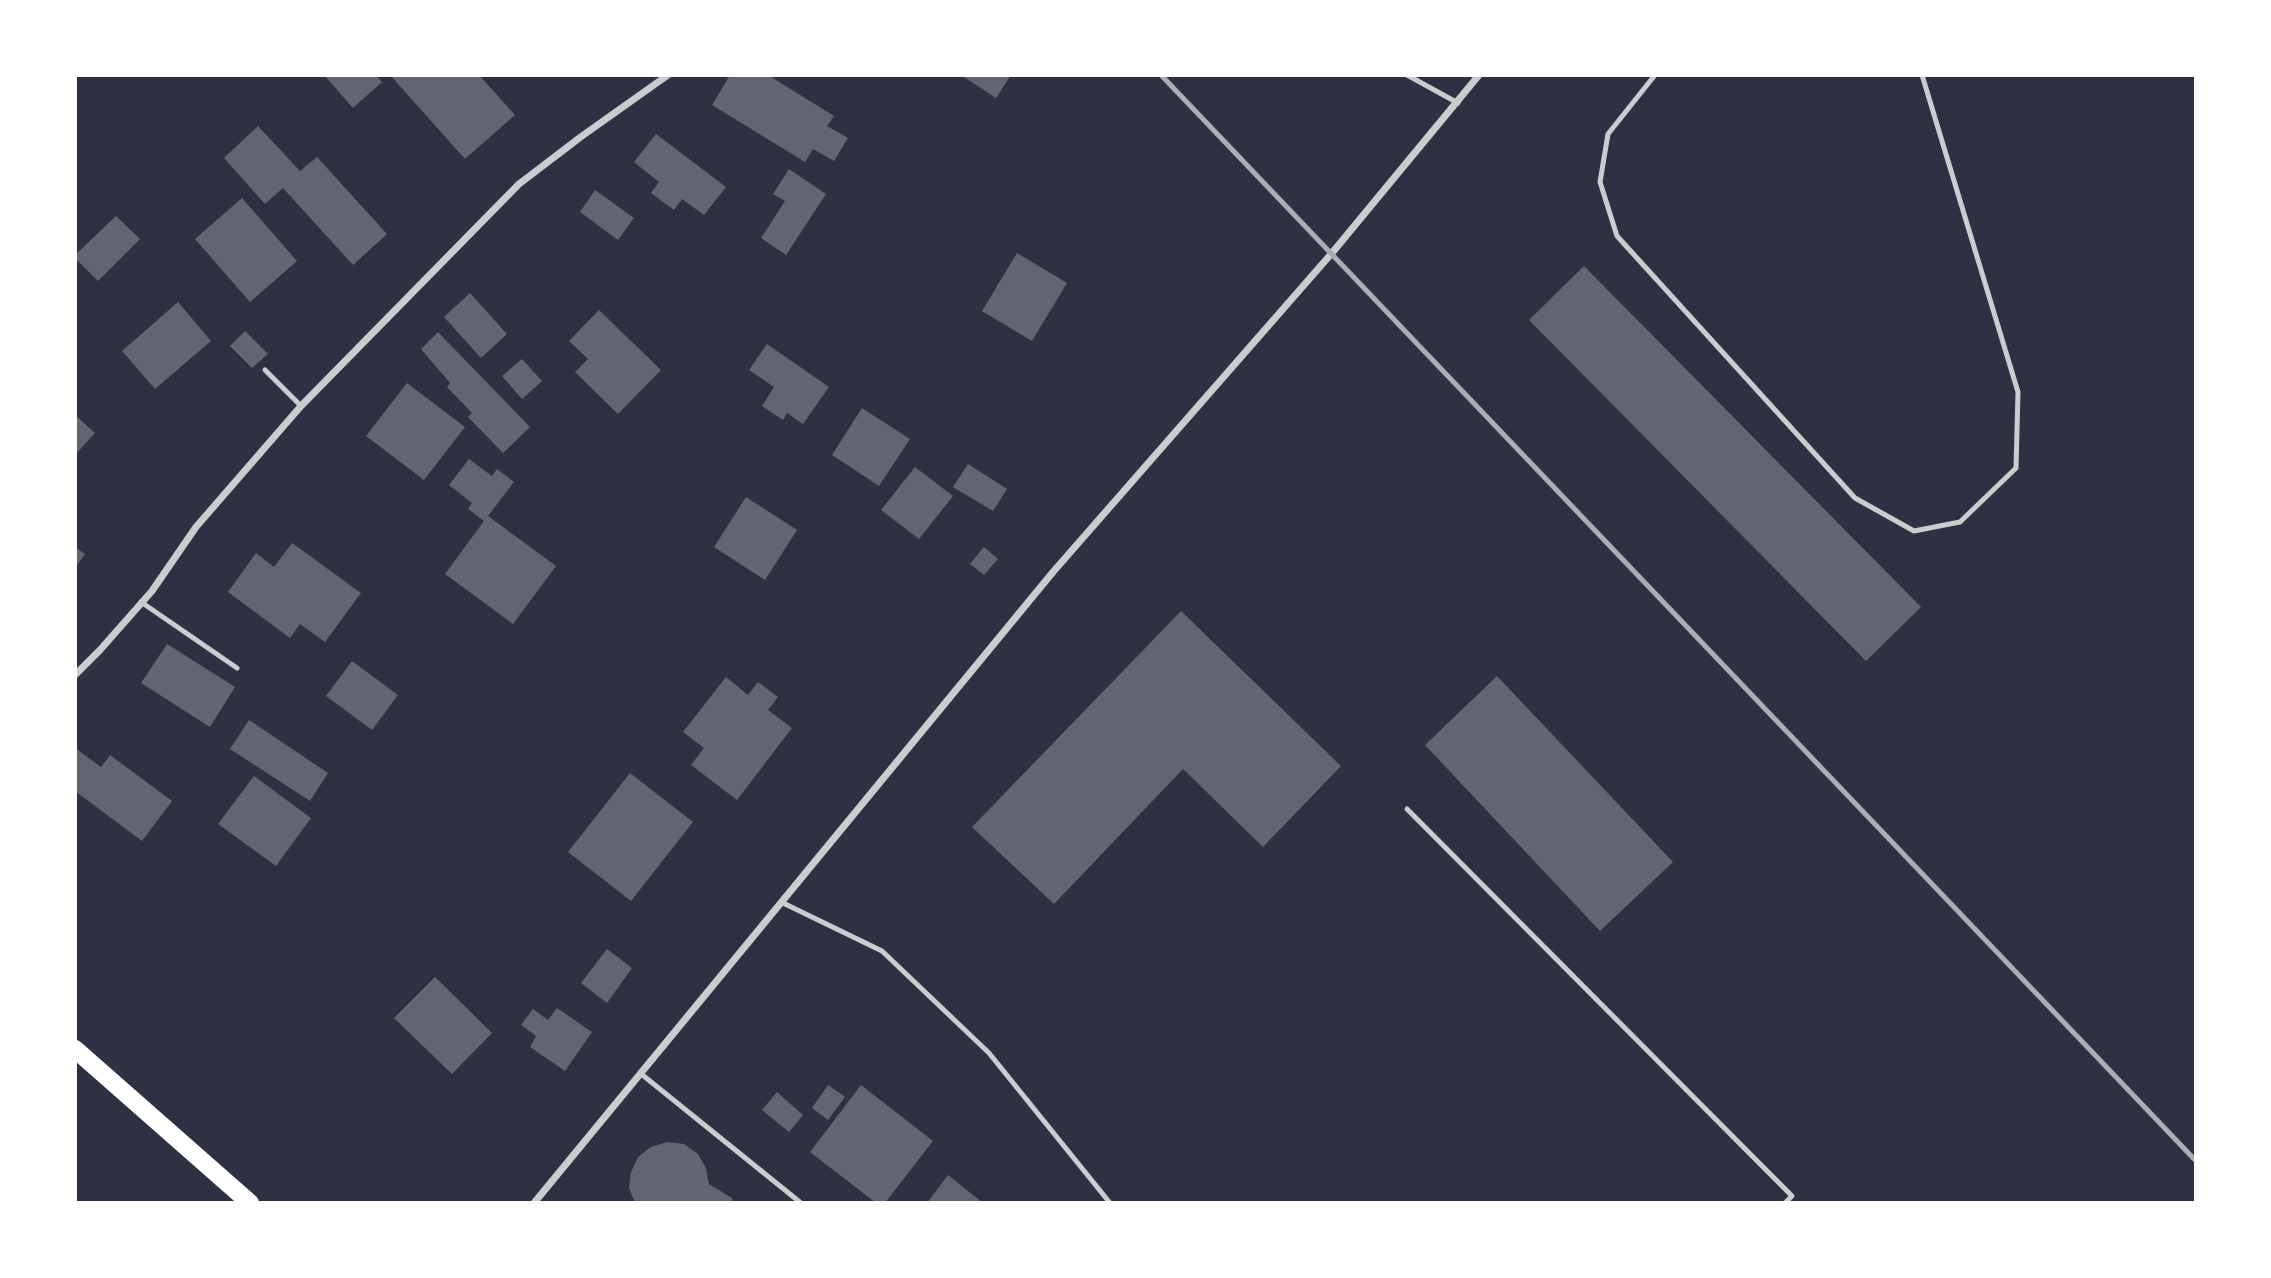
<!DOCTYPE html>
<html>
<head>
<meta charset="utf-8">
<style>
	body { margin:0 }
	#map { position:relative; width:2271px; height:1278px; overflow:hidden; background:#2d3142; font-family:Inter,sans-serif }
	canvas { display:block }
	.frame { position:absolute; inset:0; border:77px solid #fff; pointer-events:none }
</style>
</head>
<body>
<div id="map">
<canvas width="2271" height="1278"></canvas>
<div class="frame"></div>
</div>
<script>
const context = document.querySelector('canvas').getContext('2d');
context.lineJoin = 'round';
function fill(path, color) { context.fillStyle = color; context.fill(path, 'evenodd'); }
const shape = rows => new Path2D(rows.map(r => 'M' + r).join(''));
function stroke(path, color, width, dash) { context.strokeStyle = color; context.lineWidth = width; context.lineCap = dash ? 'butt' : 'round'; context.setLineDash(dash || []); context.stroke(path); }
fill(shape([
	[324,75,376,75,382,82,353,108],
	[390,75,479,75,515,115,465,159],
	[730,75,768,75,834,116,827,126,848,138,834,161,813,149,805,162,712,105],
	[961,75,1011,75,996,98],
	[258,126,300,171,317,157,387,234,353,265,283,188,265,204,224,158],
	[656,134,726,187,704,215,682,199,674,210,651,193,659,182,634,162],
	[789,169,826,194,786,255,761,238,785,201,773,194],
	[595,190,634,218,618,240,580,212],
	[242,198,297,261,250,302,195,239],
	[116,216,140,239,98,281,75,258,75,255],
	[1017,253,1067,283,1032,341,982,311],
	[1584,266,1921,607,1866,661,1529,320],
	[470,293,507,334,481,358,444,317],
	[178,302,211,341,155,389,122,351],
	[599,310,661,370,618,414,575,372,588,359,569,341],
	[245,331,268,354,252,368,230,346],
	[438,332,530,427,503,453,468,417,472,413,447,387,450,383,421,349],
	[767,344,829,387,803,424,787,413,783,420,762,406,774,387,749,370],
	[522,359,542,381,522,399,502,376],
	[407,383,465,427,424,480,366,436],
	[862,408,910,439,879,486,832,455],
	[75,415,95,433,75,455],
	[469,459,492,476,497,469,514,482,488,516,556,566,513,624,445,574,484,521,468,509,472,503,449,485],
	[968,464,1007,489,993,511,953,487],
	[915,467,953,496,919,539,881,510],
	[746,497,797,530,765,580,714,547],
	[292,543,361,593,325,642,300,624,290,638,228,592,256,553,274,567],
	[75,547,85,554,75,568],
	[984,547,998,559,984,575,970,564],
	[1181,611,1341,766,1263,847,1183,769,1054,904,972,827],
	[167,644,235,687,210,727,141,683],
	[352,661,398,695,372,730,326,696],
	[1497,676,1673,862,1600,931,1425,745],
	[726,677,748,695,758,682,778,697,768,710,792,728,737,800,691,765,704,748,683,732],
	[249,720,328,773,310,801,230,749],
	[75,748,101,767,110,755,172,801,142,841,75,791],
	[630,773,693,822,631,901,568,852],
	[254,776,311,818,276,866,218,824],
	[607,949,632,968,607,1003,581,983],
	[435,977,492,1033,452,1074,394,1018],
	[557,1008,592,1032,565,1071,530,1047,536,1036,521,1025,533,1009,548,1020],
	[828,1085,845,1097,828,1120,812,1108],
	[861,1085,933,1141,885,1203,876,1203,810,1152],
	[777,1092,803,1115,789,1132,762,1110],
	[667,1142,684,1144,698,1154,706,1168,709,1184,732,1198,733,1203,635,1203,629,1188,631,1172,638,1157,651,1147],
	[948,1175,983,1203,927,1203]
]), '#626471');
stroke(shape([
	[1407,75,1458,103],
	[1655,75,1608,134,1600,182,1617,236,1855,498,1914,531,1960,522,2016,468,2018,392,1922,75],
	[265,370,301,406],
	[141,602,237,668],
	[1407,809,1792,1196,1785,1203],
	[781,902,882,951,989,1053,1110,1203],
	[640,1073,801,1203]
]), '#caccd0', 5);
stroke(shape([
	[75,675,100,650,152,591,196,527,301,406,519,184,582,136,668,75],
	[534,1203,1053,572,1332,253,1479,75]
]), '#caccd0', 7);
stroke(shape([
	[75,1049,250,1203]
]), '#fff', 18);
stroke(shape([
	[1161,75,2196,1161]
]), '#abadb3', 5);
</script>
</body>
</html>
